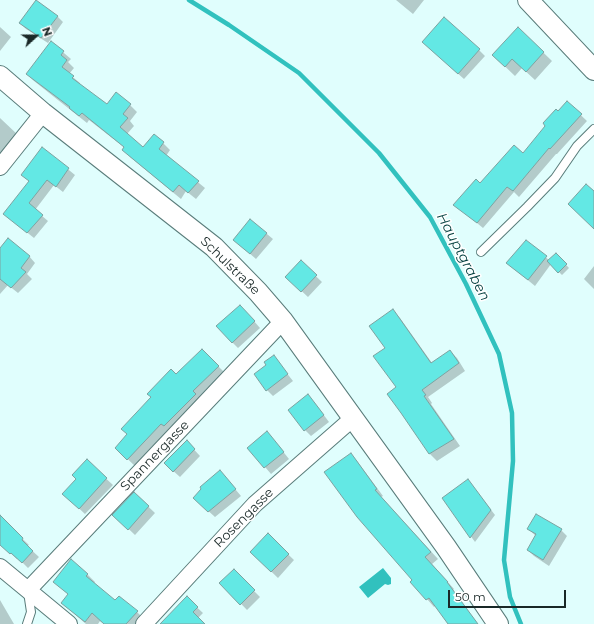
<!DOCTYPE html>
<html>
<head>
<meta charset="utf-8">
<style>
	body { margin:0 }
	#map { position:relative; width:594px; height:624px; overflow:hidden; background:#e0fefd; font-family:Montserrat,sans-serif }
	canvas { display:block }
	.north { position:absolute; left:16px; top:16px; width:40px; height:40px; -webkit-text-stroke:3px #fff; paint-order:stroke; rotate:69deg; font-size:11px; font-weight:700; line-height:16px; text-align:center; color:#192827 }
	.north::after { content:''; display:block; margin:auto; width:14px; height:18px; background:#192827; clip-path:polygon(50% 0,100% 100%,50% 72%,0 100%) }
	.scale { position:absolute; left:448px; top:590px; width:118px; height:18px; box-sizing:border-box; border:2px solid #192827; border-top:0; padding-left:5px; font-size:12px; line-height:14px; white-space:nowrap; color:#192827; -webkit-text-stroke:3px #fff; paint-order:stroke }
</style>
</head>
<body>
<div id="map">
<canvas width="594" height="624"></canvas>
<div class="north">N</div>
<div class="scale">50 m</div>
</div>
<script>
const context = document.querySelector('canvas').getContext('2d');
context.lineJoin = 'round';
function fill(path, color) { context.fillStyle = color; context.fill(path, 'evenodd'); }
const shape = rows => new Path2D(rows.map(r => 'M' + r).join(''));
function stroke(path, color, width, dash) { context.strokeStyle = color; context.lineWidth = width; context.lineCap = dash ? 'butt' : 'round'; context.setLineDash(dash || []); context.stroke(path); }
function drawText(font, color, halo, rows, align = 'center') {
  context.font = font + ' Montserrat,sans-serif'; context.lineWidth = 3; context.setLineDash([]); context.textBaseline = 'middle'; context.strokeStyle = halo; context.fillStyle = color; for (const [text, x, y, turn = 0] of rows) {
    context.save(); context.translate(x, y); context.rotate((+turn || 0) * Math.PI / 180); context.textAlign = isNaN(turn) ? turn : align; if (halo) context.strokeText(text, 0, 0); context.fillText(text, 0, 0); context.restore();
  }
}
fill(shape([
	[383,568,391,578,391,584,388,585,385,584,368,598,359,587]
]), '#31c1be');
fill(shape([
	[396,0,424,0,413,14],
	[57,16,63,22,48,43,26,29,20,23],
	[0,27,11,37,0,51],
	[518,28,552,61,535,80,522,68,515,76,493,55],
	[51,42,71,59,68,62,74,68,69,74,80,83,79,84,107,106,130,105,137,112,130,121,134,126,127,134,143,148,163,143,170,150,166,156,205,188,196,199,186,191,181,199,130,157,125,148,89,120,87,123,34,81,27,74],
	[429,48,479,50,485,56,464,79],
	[567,102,587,121,557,154,556,154,519,197,514,192,483,228,455,205,481,184,523,155],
	[0,118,18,135,0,158],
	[42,148,75,175,63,192,54,185,35,210,48,221,34,238,4,214,30,182,22,175],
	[250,220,273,239,256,259,241,246],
	[526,241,549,260,556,254,569,268,562,275,551,264,535,286,507,263],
	[0,249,29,256,35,263,27,274,32,279,18,293,8,285,0,294],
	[301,262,322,282,308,297,293,283],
	[594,266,594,289,584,279],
	[393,311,400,318,432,363,450,351,457,358,465,371,428,397,432,403,431,404,460,446,437,461,430,454,405,416,386,348],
	[246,312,260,328,238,348,232,342],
	[202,350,226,374,136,467,116,448],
	[274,357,293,381,273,396,267,390,268,365],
	[314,402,329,422,311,436,305,430],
	[273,439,289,459,271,474,249,448],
	[187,442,200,456,180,477,171,469],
	[351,454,357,461,383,496,381,497,438,559,432,564,454,589,453,590,478,624,451,624,436,605,434,607,412,582,414,580],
	[87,461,113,485,85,514,70,500,77,479],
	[220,471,241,496,215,517,194,498],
	[468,480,495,515,475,542,443,498],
	[134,493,155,513,135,535,114,515],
	[4,521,29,545,27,546,39,557,28,568,18,558,17,559,0,544,0,525],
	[528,529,561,530,567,536,549,566,534,556,528,550,536,536],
	[268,535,294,560,278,578,251,552],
	[234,571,260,597,247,610,221,583],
	[87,574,95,582,94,584,115,602,137,612,145,620,141,624,104,624,100,621,98,624,86,624,63,604,70,596,54,581],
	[187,598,203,613,198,618,204,624,169,624],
	[0,600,14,624,0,624]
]), '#0003');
stroke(shape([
	[189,0,229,25,299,73,379,153,430,217,466,284,499,354,512,413,513,461,504,560,510,597,521,624]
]), '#31c1be', 4.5);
const building = shape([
	[36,0,58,16,41,38,19,23,36,0],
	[444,17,480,49,458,74,422,42,444,17],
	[518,27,544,52,526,72,512,59,505,67,492,55,518,27],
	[51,41,64,51,61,55,67,60,62,67,74,76,72,78,107,104,116,92,131,104,123,114,128,118,120,127,143,147,154,134,164,142,159,149,199,181,188,193,179,185,173,192,122,150,124,147,82,113,79,116,69,108,70,107,26,74,51,41],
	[567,101,582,114,550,149,549,148,513,191,507,187,477,223,453,205,476,179,480,183,514,145,523,153,545,126,543,123,556,109,558,111,567,101],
	[42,147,69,168,56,187,47,180,29,203,43,215,27,233,3,214,29,181,21,175,42,147],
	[586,184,594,191,594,229,568,204,586,184],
	[250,219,267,233,250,254,233,240,250,219],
	[8,238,30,256,21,268,26,272,11,288,0,279,0,248,8,238],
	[526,240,547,256,528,280,506,263,526,240],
	[556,253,567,264,558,273,547,261,556,253],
	[301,260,317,275,301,292,285,277,301,260],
	[240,305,255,321,232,343,216,326,240,305],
	[393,309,431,363,450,350,459,363,422,390,426,395,424,396,454,439,429,454,401,413,387,394,396,387,373,356,385,348,369,326,393,309],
	[202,349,219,366,193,391,196,394,164,426,161,424,127,460,115,448,127,434,121,429,151,397,147,394,171,369,176,374,202,349],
	[274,355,288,374,266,391,254,374,266,365,264,362,274,355],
	[308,394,324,415,304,431,288,410,308,394],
	[267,431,284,452,264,468,247,448,267,431],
	[187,440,195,449,173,472,164,463,187,440],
	[351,453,377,489,375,490,431,552,425,557,448,582,447,582,478,624,448,624,429,598,426,600,410,582,412,580,357,517,324,472,351,453],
	[87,459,107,478,79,509,62,494,76,479,72,475,87,459],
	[220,470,236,489,208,512,193,498,201,489,200,487,220,470],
	[468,479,491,510,470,538,442,498,468,479],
	[134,492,149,506,128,530,112,515,134,492],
	[536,514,562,529,543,560,527,550,536,534,527,529,536,514],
	[0,515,23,538,22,540,33,551,22,563,11,553,10,554,0,545,0,515],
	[268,533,289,554,271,572,250,552,268,533],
	[71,559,88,574,86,576,115,600,119,596,138,611,126,624,104,624,92,613,85,622,61,603,68,594,53,582,71,559],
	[234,569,255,590,240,605,219,583,234,569],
	[187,596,198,607,193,612,205,624,160,624,187,596]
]);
fill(building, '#63e8e4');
stroke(building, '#7da2a0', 1);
const service = shape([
	[481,252,527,207,555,178,577,146,594,129],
	[27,624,31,612,28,592]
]);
const minor = shape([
	[0,167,43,113],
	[0,567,69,624],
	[28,590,283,321],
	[144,624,255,504,352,419]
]);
const tertiary = shape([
	[528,0,594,70],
	[0,76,43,113,214,247,258,292,283,321,446,547,498,624]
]);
stroke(service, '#597c7a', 10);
stroke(minor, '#597c7a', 18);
stroke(tertiary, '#597c7a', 22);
stroke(service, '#fff', 8);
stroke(minor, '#fff', 16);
stroke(tertiary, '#fff', 20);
drawText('13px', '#192827', '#fff', [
	["Schulstraße",230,266,44],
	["Spannergasse",155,456,-46],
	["Rosengasse",244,518,-45]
]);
drawText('italic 14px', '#003f3e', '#fff', [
	["Hauptgraben",463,257,62]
]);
</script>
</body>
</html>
